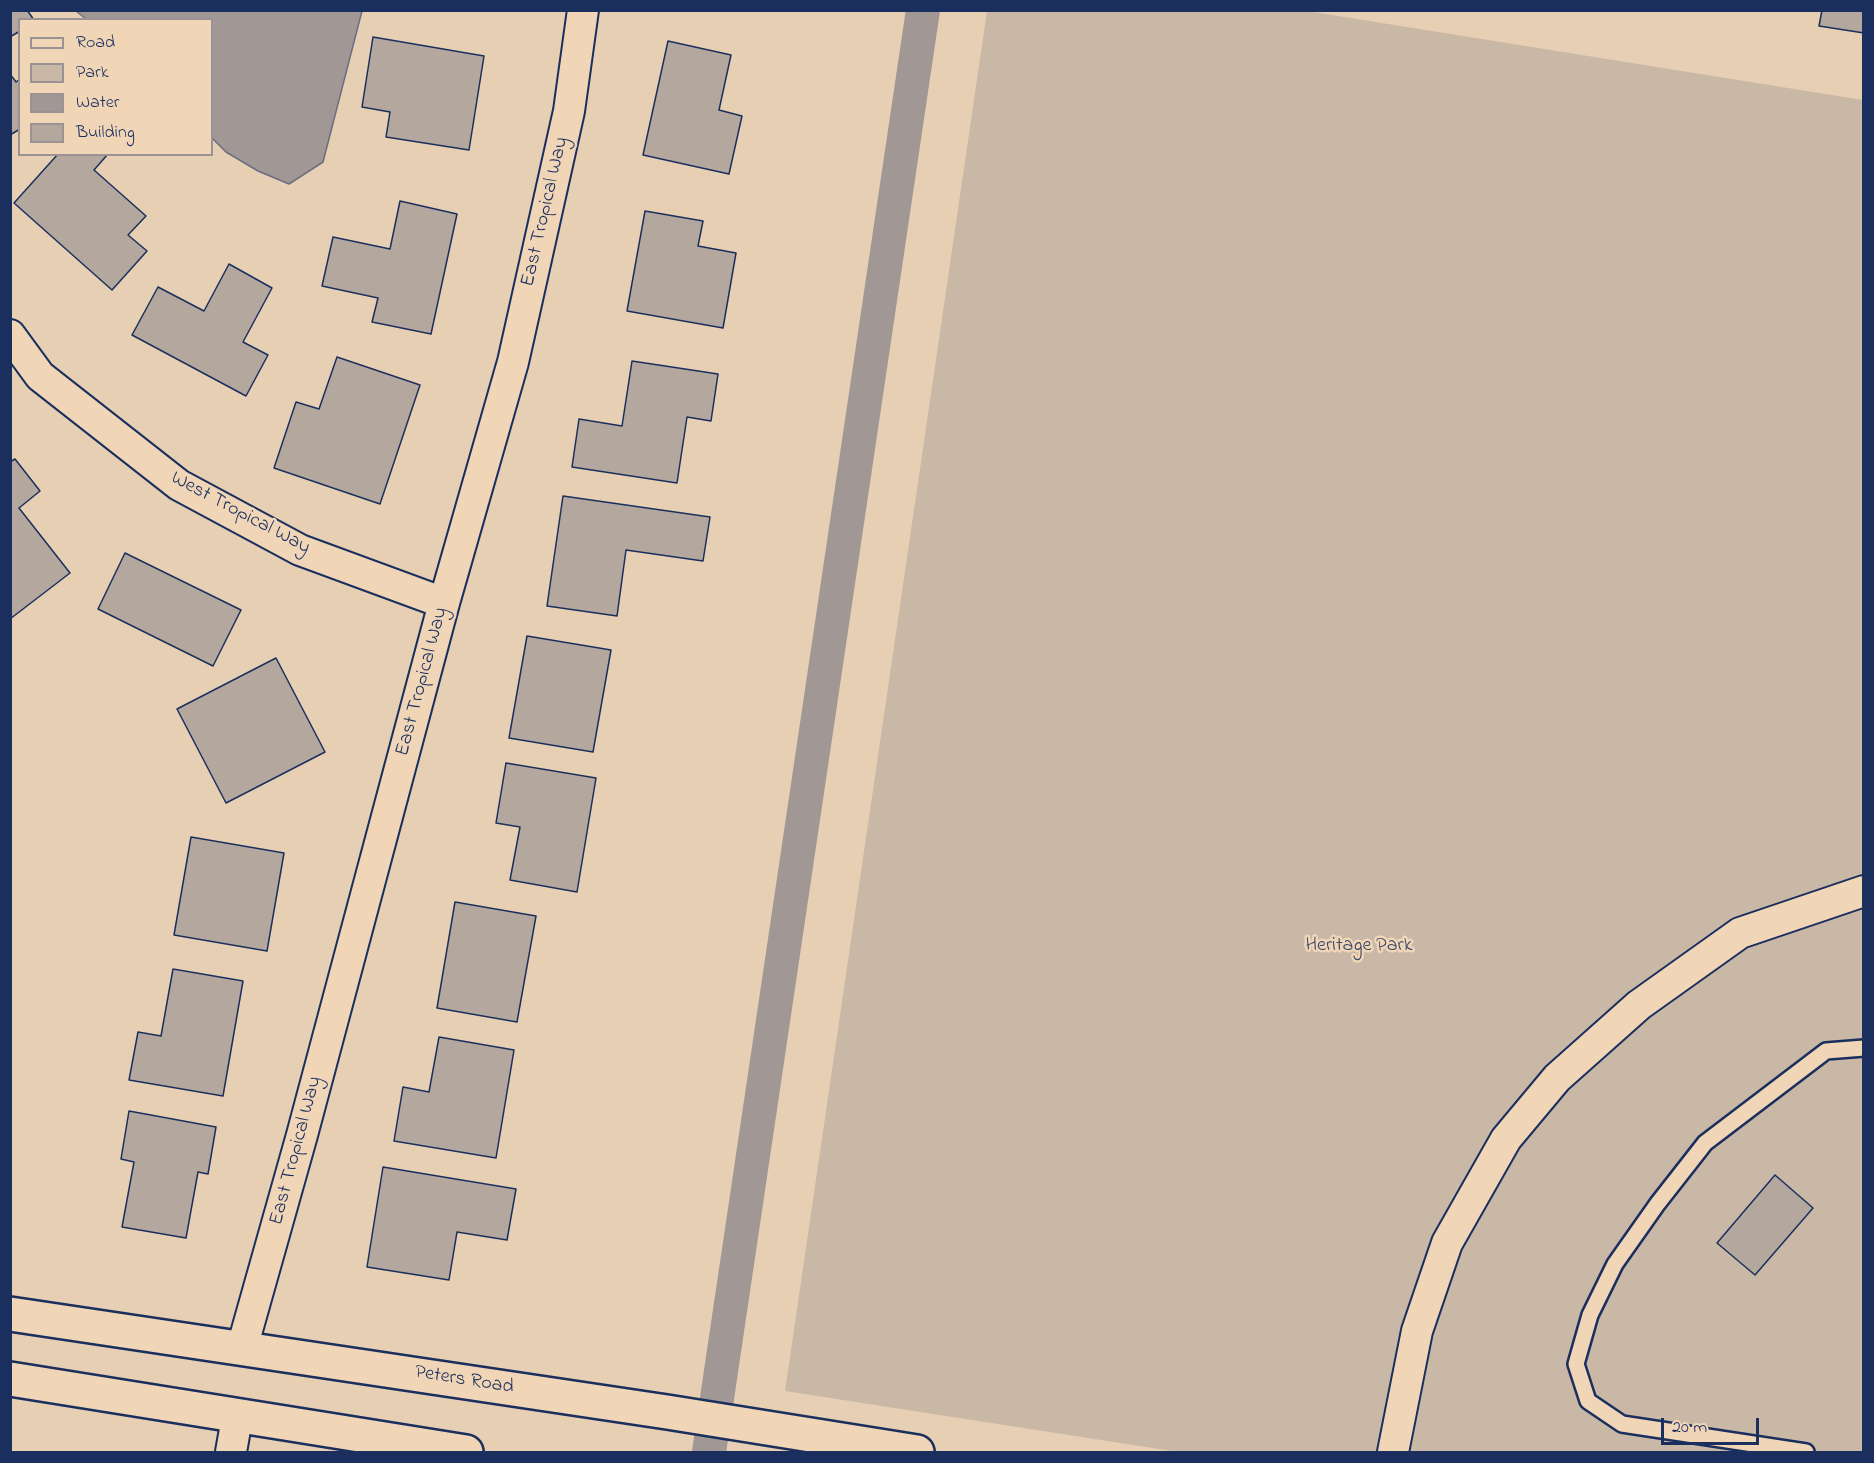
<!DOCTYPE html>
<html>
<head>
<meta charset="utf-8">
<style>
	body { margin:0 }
	#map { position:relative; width:1874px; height:1463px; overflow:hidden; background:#e7cfb3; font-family:"Indie Flower",sans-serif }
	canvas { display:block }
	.frame { position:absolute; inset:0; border:12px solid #1b2f5e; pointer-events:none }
	.legend { position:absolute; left:18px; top:18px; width:195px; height:138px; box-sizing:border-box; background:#f0d6b7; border:2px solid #9b9393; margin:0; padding:8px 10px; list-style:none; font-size:18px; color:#1b2f5e }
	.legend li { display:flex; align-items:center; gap:12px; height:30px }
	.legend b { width:30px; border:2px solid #9b9393 }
	.scale { position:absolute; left:1661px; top:1418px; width:98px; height:27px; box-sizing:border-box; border:3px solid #1b2f5e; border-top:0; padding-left:8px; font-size:18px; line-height:21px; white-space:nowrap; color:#1b2f5e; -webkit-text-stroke:4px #f0d6b7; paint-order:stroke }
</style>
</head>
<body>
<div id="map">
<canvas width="1874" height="1463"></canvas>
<div class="frame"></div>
<ul class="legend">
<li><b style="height:8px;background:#f0d6b7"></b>Road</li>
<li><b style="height:16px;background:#cab8a7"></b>Park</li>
<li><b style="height:16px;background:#a19896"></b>Water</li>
<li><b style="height:16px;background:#b4a89e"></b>Building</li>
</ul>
<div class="scale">20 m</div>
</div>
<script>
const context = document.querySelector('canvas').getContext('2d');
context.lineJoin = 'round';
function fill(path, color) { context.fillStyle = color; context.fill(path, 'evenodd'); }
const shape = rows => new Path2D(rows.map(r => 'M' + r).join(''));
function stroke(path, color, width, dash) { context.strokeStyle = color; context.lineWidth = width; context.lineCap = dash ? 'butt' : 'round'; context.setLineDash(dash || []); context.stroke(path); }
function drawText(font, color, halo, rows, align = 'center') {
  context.font = font + ' "Indie Flower",sans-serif'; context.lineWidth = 5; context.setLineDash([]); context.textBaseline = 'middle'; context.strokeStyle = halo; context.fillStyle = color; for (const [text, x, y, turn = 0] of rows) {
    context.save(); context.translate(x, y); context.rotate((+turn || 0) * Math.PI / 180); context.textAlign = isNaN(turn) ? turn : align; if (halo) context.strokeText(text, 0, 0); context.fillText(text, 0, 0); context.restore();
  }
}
fill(shape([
	[987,11,1307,11,1863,100,1863,1452,1178,1452,785,1391]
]), '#cab8a7');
const water = shape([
	[76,11,362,11,323,162,289,184,258,171,226,152,212,138,212,20,86,19,76,11]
]);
fill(water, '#a19896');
stroke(water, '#6b6e80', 1.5);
stroke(shape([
	[709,1452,923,10]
]), '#a19896', 34);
const building = shape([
	[10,10,27,10,34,20,20,20,20,31,10,37,10,10],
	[1822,10,1864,10,1864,33,1819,26,1822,10],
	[373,37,484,56,469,150,386,137,390,112,362,107,373,37],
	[668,41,731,55,719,110,742,116,729,174,643,155,668,41],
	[10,74,16,82,20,79,20,129,10,135,10,74],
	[58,154,108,154,94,170,146,216,128,235,147,251,112,290,14,203,58,154],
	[400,201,457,214,431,334,372,322,378,298,322,286,333,237,390,249,400,201],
	[645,211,703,221,698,246,736,253,723,328,627,311,645,211],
	[229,264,272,288,243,342,268,355,246,396,132,335,158,287,204,311,229,264],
	[337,357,420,385,380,504,274,468,296,402,319,409,337,357],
	[632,361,718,374,711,421,687,417,677,483,572,467,579,419,622,426,632,361],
	[15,459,40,491,19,508,70,573,10,619,10,462,15,459],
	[563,496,710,517,703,561,626,550,617,616,547,606,563,496],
	[125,553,241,610,213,666,98,609,125,553],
	[527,636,611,650,593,752,509,738,527,636],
	[276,658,325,752,226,803,177,709,276,658],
	[506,763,596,778,577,892,510,880,520,827,496,823,506,763],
	[191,837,284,853,267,951,174,935,191,837],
	[455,902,536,916,517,1022,437,1008,455,902],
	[173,969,243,981,223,1096,129,1080,138,1032,161,1036,173,969],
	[439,1037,514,1050,496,1158,394,1141,403,1087,429,1092,439,1037],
	[129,1111,216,1127,208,1174,198,1172,186,1238,122,1227,134,1162,121,1159,129,1111],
	[383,1167,516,1189,507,1240,457,1232,449,1280,367,1267,383,1167],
	[1775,1175,1813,1208,1755,1275,1717,1243,1775,1175]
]);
fill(building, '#b4a89e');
stroke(building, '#1b2f5e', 1.5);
const lane = shape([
	[1806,1452,1622,1424,1588,1401,1576,1364,1590,1315,1615,1264,1658,1203,1705,1143,1826,1051,1864,1048]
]);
const street = shape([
	[10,335,40,376,179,485,300,550,444,603],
	[242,1348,302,1135,444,603,513,362,569,111,583,10],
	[231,1452,237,1418],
	[1393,1452,1417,1331,1447,1243,1506,1139,1557,1078,1639,1005,1740,933,1864,891]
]);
const secondary = shape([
	[10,1314,667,1412,917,1452],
	[10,1379,466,1452]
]);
stroke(lane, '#1b2f5e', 20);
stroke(street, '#1b2f5e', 34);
stroke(secondary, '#1b2f5e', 38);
stroke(lane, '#f0d6b7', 15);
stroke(street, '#f0d6b7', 30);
stroke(secondary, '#f0d6b7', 33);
drawText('20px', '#1b2f5e', '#f0d6b7', [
	["East Tropical Way",546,212,-77],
	["West Tropical Way",240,514,28],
	["East Tropical Way",423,682,-75],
	["East Tropical Way",297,1151,-75],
	["Peters Road",464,1381,9]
]);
drawText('20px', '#354469', '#f0d6b7', [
	["Heritage Park",1359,947]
]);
</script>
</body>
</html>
